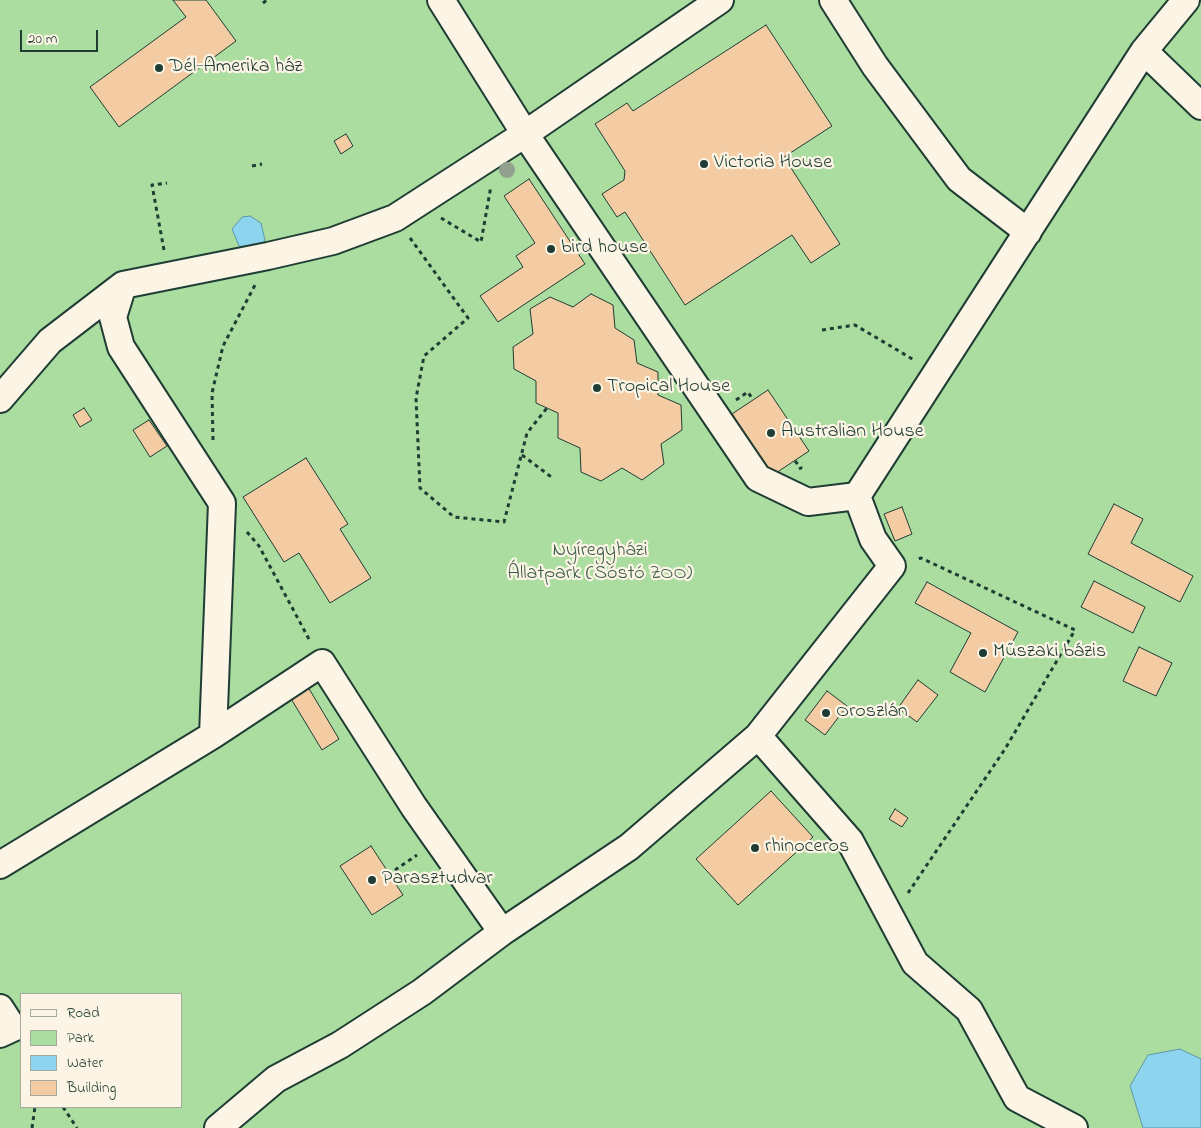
<!DOCTYPE html>
<html>
<head>
<meta charset="utf-8">
<style>
	body { margin:0 }
	#map { position:relative; width:1201px; height:1128px; overflow:hidden; background:#fcf5e5; font-family:"Indie Flower",sans-serif }
	canvas { display:block }
	.legend { position:absolute; left:20px; top:993px; width:162px; height:115px; box-sizing:border-box; background:#fcf5e5; border:1px solid #a4ab9e; margin:0; padding:6px 9px; list-style:none; font-size:15px; color:#1f3d34 }
	.legend li { display:flex; align-items:center; gap:10px; height:25px }
	.legend b { width:25px; border:1px solid #a4ab9e }
	.scale { position:absolute; left:20px; top:30px; width:78px; height:22px; box-sizing:border-box; border:2px solid #1f3d34; border-top:0; padding-left:6px; font-size:15px; line-height:18px; white-space:nowrap; color:#1f3d34; -webkit-text-stroke:4px #fcf5e5; paint-order:stroke }
</style>
</head>
<body>
<div id="map">
<canvas width="1201" height="1128"></canvas>
<ul class="legend">
<li><b style="height:6px;background:#fcf5e5"></b>Road</li>
<li><b style="height:14px;background:#aadd9f"></b>Park</li>
<li><b style="height:14px;background:#8dd4ef"></b>Water</li>
<li><b style="height:14px;background:#f3cca3"></b>Building</li>
</ul>
<div class="scale">20 m</div>
</div>
<script>
const context = document.querySelector('canvas').getContext('2d');
context.lineJoin = 'round';
function fill(path, color) { context.fillStyle = color; context.fill(path, 'evenodd'); }
const shape = rows => new Path2D(rows.map(r => 'M' + r).join(''));
function stroke(path, color, width, dash) { context.strokeStyle = color; context.lineWidth = width; context.lineCap = dash ? 'butt' : 'round'; context.setLineDash(dash || []); context.stroke(path); }
function drawText(font, color, halo, rows, align = 'center') {
  context.font = font + ' "Indie Flower",sans-serif'; context.lineWidth = 4.5; context.setLineDash([]); context.textBaseline = 'middle'; context.strokeStyle = halo; context.fillStyle = color; for (const [text, x, y, turn = 0] of rows) {
    context.save(); context.translate(x, y); context.rotate((+turn || 0) * Math.PI / 180); context.textAlign = isNaN(turn) ? turn : align; if (halo) context.strokeText(text, 0, 0); context.fillText(text, 0, 0); context.restore();
  }
}
fill(shape([
	[0,0,1201,0,1201,1128,0,1128],
	[21,994,181,994,181,1107,21,1107]
]), '#aadd9f');
const water = shape([
	[250,216,261,223,265,240,261,246,248,251,239,246,232,229,242,217,250,216],
	[1180,1049,1201,1059,1201,1128,1143,1128,1130,1086,1148,1055,1180,1049]
]);
fill(water, '#8dd4ef');
stroke(water, '#6198a4', 1);
const building = shape([
	[173,0,206,0,236,41,119,127,90,87,186,17,173,0],
	[766,25,832,126,784,157,840,244,811,263,792,235,685,305,625,212,617,217,602,194,624,180,625,171,595,124,627,103,633,111,766,25],
	[346,134,353,146,341,154,334,141,346,134],
	[529,179,585,264,498,322,480,296,523,267,516,256,535,243,504,196,529,179],
	[591,294,613,305,615,328,634,340,637,363,658,372,658,395,681,405,682,430,661,444,664,464,642,480,622,468,601,481,581,472,580,448,558,438,558,413,536,403,536,381,514,369,513,347,533,334,530,309,550,297,573,307,591,294],
	[768,390,809,451,773,475,732,414,768,390],
	[84,408,92,420,80,427,73,415,84,408],
	[149,420,167,446,150,457,133,430,149,420],
	[306,458,348,524,340,529,371,578,330,603,299,553,284,562,243,497,306,458],
	[1114,504,1143,519,1131,543,1193,576,1180,602,1088,554,1114,504],
	[902,507,912,534,895,541,884,514,902,507],
	[1094,581,1145,607,1133,633,1081,607,1094,581],
	[927,582,1018,632,985,692,950,672,971,633,915,603,927,582],
	[1139,647,1172,663,1156,696,1123,681,1139,647],
	[918,680,938,695,917,722,898,708,918,680],
	[308,687,339,739,322,750,290,697,308,687],
	[827,691,847,706,825,735,805,720,827,691],
	[771,791,813,837,738,905,696,859,771,791],
	[895,809,908,818,902,827,889,819,895,809],
	[371,846,403,895,372,915,340,866,371,846]
]);
fill(building, '#f3cca3');
stroke(building, '#1f3d34', 1);
const street = shape([
	[441,0,525,134,758,478,808,502,857,496,1144,51,1186,0],
	[833,0,875,66,959,179,1028,232],
	[1144,51,1201,106],
	[123,285,113,317,121,347,222,503,213,735,322,663,414,807,502,932],
	[0,399,50,341,123,285,268,256,333,241,395,218,525,134,720,0],
	[758,736,850,841,915,963,969,1010,1017,1098,1074,1128],
	[0,865,213,735],
	[0,1008,13,1028,0,1034],
	[218,1128,276,1079,340,1045,422,992,502,932,629,847,758,736,892,566,873,539,857,496]
]);
stroke(street, '#1f3d34', 30);
stroke(shape([
	[263,3,267,0],
	[252,166,262,164],
	[441,218,481,242,491,186],
	[410,238,468,318,424,356,416,398,420,488,454,517,504,522,527,433,547,408],
	[164,250,152,185,167,183],
	[822,330,855,325,914,360],
	[736,400,748,392,753,400],
	[213,440,212,393,223,346,255,285],
	[522,455,554,479],
	[795,461,801,468,799,469],
	[247,532,259,546,310,641],
	[395,870,417,855],
	[908,893,1005,749,1075,630,921,558,916,560],
	[63,1107,77,1128],
	[32,1128,35,1107]
]), '#1f3d34', 3, [4, 4]);
stroke(street, '#fcf5e5', 26);
context.fillStyle = '#92a18f';
for (const [x, y] of [
	[507,170]
]) { context.beginPath(); context.arc(x, y, 8, 0, 2 * Math.PI); context.fill(); }
for (const [x, y, r, color] of [
	[159,68,5,"#1f3d34"],
	[704,164,5,"#1f3d34"],
	[551,249,5,"#1f3d34"],
	[597,388,5,"#1f3d34"],
	[771,433,5,"#1f3d34"],
	[983,653,5,"#1f3d34"],
	[826,713,5,"#1f3d34"],
	[755,848,5,"#1f3d34"],
	[372,880,5,"#1f3d34"]
]) { const dot = new Path2D(); dot.arc(x, y, r, 0, 2 * Math.PI); context.fillStyle = color; context.fill(dot); stroke(dot, '#fcf5e5', 2); }
drawText('20px', '#1f3d34', '#fcf5e5', [
	["Dél-Amerika ház",169,68],
	["Victoria House",714,164],
	["bird house",561,249],
	["Tropical House",607,388],
	["Australian House",781,433],
	["Műszaki bázis",993,653],
	["Oroszlán",836,713],
	["rhinoceros",765,848],
	["Parasztudvar",382,880]
], 'left');
drawText('20px', '#3b5d49', '#fcf5e5', [
	["Nyíregyházi",600,552],
	["Állatpark (Sóstó ZOO)",600,575]
]);
</script>
</body>
</html>
